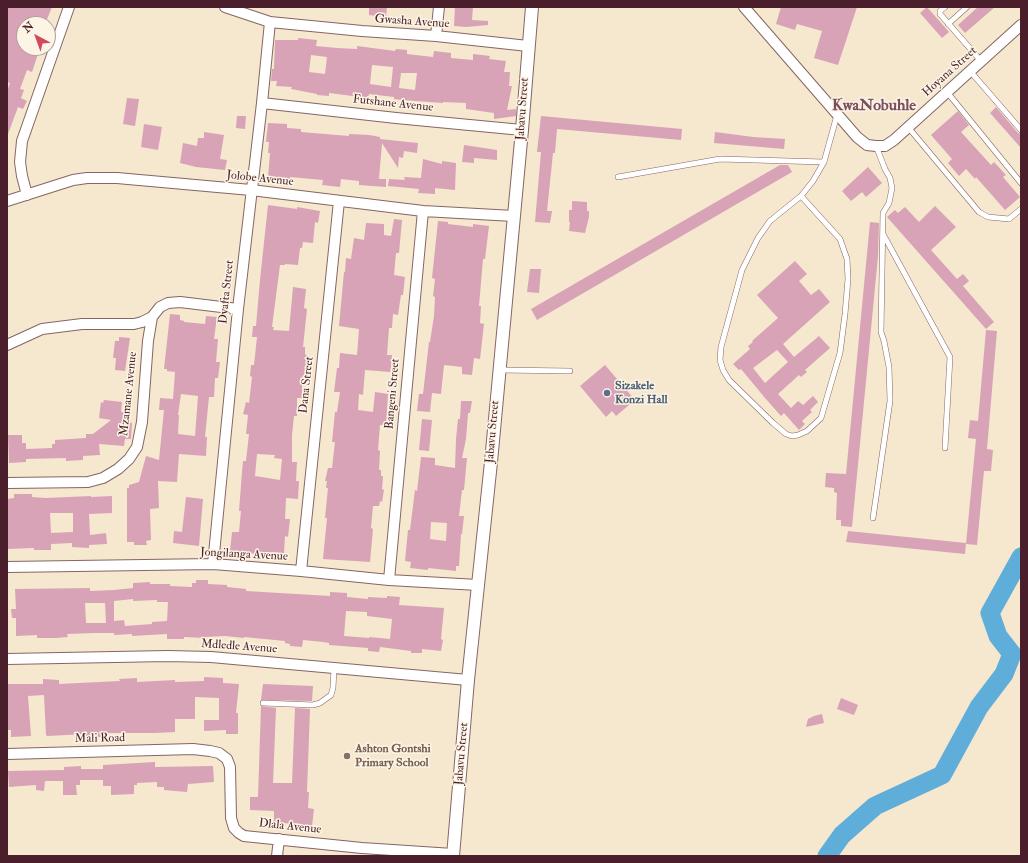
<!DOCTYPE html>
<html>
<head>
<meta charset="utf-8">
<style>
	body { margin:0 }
	#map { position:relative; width:1028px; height:863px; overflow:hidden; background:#f6e7cf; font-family:"IM FELL Double Pica",serif }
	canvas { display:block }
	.frame { position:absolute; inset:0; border:8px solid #4a1f2b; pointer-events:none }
	.north { position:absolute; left:16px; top:16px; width:40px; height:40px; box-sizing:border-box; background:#fcf5e5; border:1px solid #b59f9b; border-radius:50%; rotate:319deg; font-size:11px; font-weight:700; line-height:16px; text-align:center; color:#4a1f2b }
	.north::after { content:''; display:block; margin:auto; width:14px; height:18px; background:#d1495b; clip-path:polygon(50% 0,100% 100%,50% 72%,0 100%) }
</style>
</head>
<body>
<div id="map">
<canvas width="1028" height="863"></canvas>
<div class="frame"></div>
<div class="north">N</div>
</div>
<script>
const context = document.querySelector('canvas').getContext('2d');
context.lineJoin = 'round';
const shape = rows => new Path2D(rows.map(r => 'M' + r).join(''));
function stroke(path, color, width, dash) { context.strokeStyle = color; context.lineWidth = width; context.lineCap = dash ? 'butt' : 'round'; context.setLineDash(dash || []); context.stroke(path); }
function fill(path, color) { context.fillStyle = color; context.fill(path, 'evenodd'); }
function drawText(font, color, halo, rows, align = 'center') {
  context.font = font + ' "IM FELL Double Pica",serif'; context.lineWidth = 3; context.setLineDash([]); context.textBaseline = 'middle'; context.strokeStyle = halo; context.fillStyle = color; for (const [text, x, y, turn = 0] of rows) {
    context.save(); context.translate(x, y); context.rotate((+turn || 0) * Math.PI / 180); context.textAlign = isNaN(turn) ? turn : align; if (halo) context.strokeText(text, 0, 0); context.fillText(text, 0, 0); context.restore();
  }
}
stroke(shape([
	[827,856,842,835,875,806,942,775,979,707,1004,674,1012,654,998,636,990,613,1021,557]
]), '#5fadd9', 19);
fill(shape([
	[7,7,52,7,45,24,24,24,24,48,40,48,32,72,27,70,20,89,24,90,21,98,27,101,23,109,18,107,8,134,7,91,10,83,7,82],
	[369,7,387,7,386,17,369,15],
	[455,7,473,7,472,20,488,21,488,25,466,27,454,26],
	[781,7,857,7,838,65,814,58,822,31,797,24,795,30,776,24],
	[927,7,949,32,942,38,920,13],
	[978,7,995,7,965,33,958,25],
	[298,38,317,40,316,46,337,48,357,49,357,46,395,51,396,49,407,50,407,54,433,57,434,51,451,53,451,58,473,60,473,54,490,56,489,59,506,61,504,72,510,72,509,86,512,86,507,110,516,109,516,116,494,119,494,113,466,109,466,103,443,102,443,103,402,100,394,99,394,97,369,94,368,98,329,93,329,96,317,95,317,94,291,89,292,87,276,86,277,81,271,81,272,69,274,69,275,40,298,40],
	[311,55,327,57,325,74,309,72],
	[372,65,393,67,391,87,370,84],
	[401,73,417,73,415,90,399,88],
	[127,98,139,99,135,126,123,124],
	[996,107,1018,133,1021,134,1021,148,990,113],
	[958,111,969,125,961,132,991,165,994,162,1006,175,1003,177,1020,197,1005,210,976,177,975,179,966,169,959,176,948,163,952,159,931,135],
	[237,116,246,116,245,129,236,128],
	[541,116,682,129,681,140,557,129,555,153,553,153,547,211,552,211,550,223,535,222,541,152,537,152],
	[268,123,287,124,287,128,301,129,301,132,349,136,349,134,369,135,380,137,380,139,418,143,417,153,404,151,403,158,399,157,398,168,382,143,379,179,386,179,386,187,359,185,359,181,341,179,340,187,322,185,323,180,290,177,290,180,268,178,270,153,268,153,269,142,266,142],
	[144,124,162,127,158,150,141,147],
	[204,132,224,135,220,159,227,160,225,170,196,167,180,163,183,143,197,146,198,138,204,138],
	[715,132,753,137,785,139,784,149,714,143],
	[464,145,497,150,497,160,474,158,474,163,462,162],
	[423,159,442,164,442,161,456,163,455,190,435,188,435,194,418,193,419,189,388,186,389,179,405,180,404,177,421,178],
	[780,165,788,165,792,172,537,320,531,309],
	[868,167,882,183,866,197,862,192,851,201,842,191],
	[572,201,587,202,587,211,589,211,589,217,585,233,569,231,570,222,569,222,569,210,572,210],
	[268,205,297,209,297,207,320,211,318,223,315,222,313,243,303,242,302,248,300,248,298,265,285,264,285,265,280,265,272,327,274,327,273,330,289,331,293,287,306,289,304,308,307,309,303,347,305,347,305,354,311,359,309,383,302,383,302,398,297,398,297,416,294,416,292,435,292,462,297,462,296,481,299,481,298,499,286,498,285,519,290,519,288,537,285,536,284,553,267,552,267,555,230,551,232,532,239,532,241,511,239,511,242,472,243,461,246,461,249,434,246,434,248,415,243,414,246,402,249,403,252,377,250,376,251,365,254,365,257,337,252,337,253,326,256,326,260,280],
	[257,454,275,455,274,458,282,459,280,480,255,476],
	[935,206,956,227,931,250,957,279,963,274,969,281,963,286,994,322,986,329,887,217,895,210,898,213,905,207,919,222],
	[394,219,402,220,399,253,396,253,394,275,405,277,403,295,401,295,398,315,393,314,392,328,389,328,387,355,392,355,391,367,390,372,365,370,363,395,359,394,358,410,373,412,375,392,388,394,386,425,380,425,378,450,380,451,379,470,381,470,381,476,383,476,382,489,384,490,382,502,380,501,379,506,373,506,371,528,373,529,370,562,323,559,327,518,325,518,328,488,326,488,327,481,325,481,328,468,332,468,335,442,332,442,335,412,337,412,340,392,334,392,337,368,339,368,340,353,357,355,359,329,339,326,344,272,345,272,346,258,351,259,354,238,364,240,366,223,384,224,384,235,391,236],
	[438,221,448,222,448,224,473,227,473,224,489,226,485,259,483,259,479,306,481,306,480,323,484,324,480,359,474,358,472,375,462,374,462,367,444,365,441,394,432,393,430,412,417,411,419,394,423,394,429,342,430,342,434,316,435,297,433,296,435,279,432,278],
	[870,222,879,223,878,256,852,527,841,526,841,520,836,520,837,493,834,492,834,488,825,487,826,473,846,474],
	[795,261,807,274,799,281,811,295,819,289,830,302,783,344,794,357,819,336,830,348,805,370,807,372,801,377,799,375,778,394,791,408,798,401,803,405,813,396,818,402,810,410,812,412,802,421,805,424,799,430,784,413,781,416,765,398,741,369,739,370,733,364,750,349,748,346,753,342,752,341,778,318,757,295],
	[777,350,788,362,765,383,753,368],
	[530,269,541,269,539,293,527,292],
	[170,314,180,315,180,320,184,321,184,322,205,324,206,316,217,317,214,339,218,339,216,362,220,362,218,378,215,378,214,397,209,397,205,437,207,437,206,456,179,454,177,482,158,481,159,508,150,509,151,540,146,541,147,545,134,545,134,542,127,542,127,488,129,488,129,485,139,482,146,456,159,460,164,410,159,410,160,398,173,399,175,372,167,371,167,369,164,369],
	[181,394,198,396,195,436,178,434,179,415,178,415],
	[986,330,997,331,987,449,993,450,991,471,984,471,977,545,966,544,976,439,968,438,970,420,978,421],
	[119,337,130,338,125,371,115,370,116,358,113,358,115,341,119,341],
	[605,365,635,400,616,416,612,411,606,417,580,386],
	[104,400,122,402,121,412,126,412,126,415,128,415,128,422,132,423,131,439,125,439,124,446,99,444,100,455,83,456,83,460,66,461,66,458,26,459,26,462,9,463,8,435,22,435,22,443,26,443,26,449,52,448,52,444,55,444,55,440,86,438,86,434,93,434,111,420,99,418,101,402,103,403],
	[461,401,472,401,470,413,468,413,466,439,462,458,467,458,464,490,462,490,459,516,464,516,462,534,461,534,459,566,456,566,456,571,428,568,428,570,410,568,411,562,405,561,408,530,410,530,415,490,417,491,421,457,435,458,435,465,455,468,456,439,458,419,460,419],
	[431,522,447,523,446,541,430,539],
	[422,419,432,420,429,451,419,450],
	[14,494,32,494,32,497,46,498,91,496,91,497,112,496,112,513,89,514,90,535,106,533,107,544,89,545,89,548,72,547,72,543,51,544,51,550,34,550,34,548,7,549,7,499,14,498],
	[50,513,73,513,73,532,51,533],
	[186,497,203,499,199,546,173,543,174,531,182,532],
	[848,531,966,543,965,554,846,542],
	[196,580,208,580,208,584,227,585,227,587,246,589,246,591,330,596,330,592,347,593,347,597,368,599,368,597,387,598,387,596,400,597,399,605,444,608,441,639,443,640,441,651,422,649,422,653,411,653,411,651,380,647,379,652,368,651,368,648,329,645,329,643,323,642,303,640,302,647,290,646,290,644,285,643,285,641,244,637,244,638,225,636,205,637,205,638,184,637,184,639,167,639,167,634,132,636,132,634,114,635,114,633,93,633,67,634,68,637,56,638,37,638,37,635,16,636,16,618,12,618,11,609,16,609,15,589,90,588,90,591,114,590,133,588,133,583,150,582,150,584,170,584,170,586,192,587,192,583,196,583],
	[133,599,133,601,157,600,157,602,168,602,167,621,152,622,152,624,125,626,124,620,114,621,114,601],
	[85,603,105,603,106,623,86,623],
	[346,611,367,612,367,616,392,619,390,639,369,637,369,638,344,636],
	[204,677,223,678,223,683,239,684,236,713,238,713,238,734,226,734,226,730,204,731,204,720,219,720,219,698,195,697,195,719,175,719,175,732,155,733,102,733,102,737,86,737,86,734,47,736,46,735,44,695,28,696,31,736,11,737,11,730,8,730,8,684,43,684,43,679,59,680,59,684,120,681,119,679,137,678,137,682,175,680,175,682,204,681],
	[263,684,313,686,312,701,261,700],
	[841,698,858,705,854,715,837,709],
	[261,706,276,708,273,783,292,783,295,708,310,709,307,792,309,792,308,808,314,809,312,826,274,822,274,811,250,810,250,797,258,797],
	[822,714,824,723,806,727,808,719,814,716],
	[155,762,155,767,213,766,214,782,188,784,187,792,164,790,164,787,157,787,157,782,137,783,137,785,134,785,134,794,111,795,111,786,103,786,103,780,80,780,80,785,76,785,77,795,63,795,63,781,45,781,44,791,36,790,36,785,9,787,8,771,64,770,64,767,81,766,81,769,103,769,103,765]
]), '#d8a3b7');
const service = shape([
	[945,7,940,11,940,14,981,61],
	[948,24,967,7],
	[970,71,1021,130],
	[947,92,1021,183],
	[908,127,979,212,988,217,1009,219,1021,209],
	[618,177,720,159,824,162],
	[801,196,840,239,847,259,848,279,845,314,840,353,821,418,807,431,798,435,792,436,786,434,773,423,729,380,723,370,720,360,721,347,742,270,758,238,770,221,801,196,813,181,824,162,837,115],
	[883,234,950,357,945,448],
	[500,370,570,371],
	[873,518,890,401,889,367,884,341,881,332,883,213,889,203,892,188,890,178,885,169,876,146],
	[263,703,313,705,320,703,331,695,333,688,334,668]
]);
const minor = shape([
	[225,7,270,22,362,31,436,36,528,46],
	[744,7,857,137,867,145,876,146,885,146,894,140,1021,25],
	[436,36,439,7],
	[262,103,396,118,522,130],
	[27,195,22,176,20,162,22,141,69,7],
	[7,201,73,180,87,178,117,178,251,190,423,211,514,216],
	[7,345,42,329,82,324,134,324,142,322,152,317],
	[7,483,88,482,103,478,118,469,129,459,137,447,142,422,148,341,152,317,160,307,168,303,180,302,238,309],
	[213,564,238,309,262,103,270,22],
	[7,567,213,564,301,571,389,580,478,585],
	[301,571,339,201],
	[389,580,423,211],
	[7,659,168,656,211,657,468,680],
	[7,754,193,749,210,751,219,753,227,759,230,767,231,818,234,828,239,833,244,836,362,848,453,854],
	[277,856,279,839]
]);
const tertiary = shape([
	[453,856,468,680,491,462,522,130,532,7]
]);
stroke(service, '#866564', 6);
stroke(minor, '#866564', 12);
stroke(tertiary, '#866564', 14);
stroke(service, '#fff', 5);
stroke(minor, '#fff', 10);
stroke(tertiary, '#fff', 12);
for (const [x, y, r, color] of [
	[607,393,4,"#5c6f8a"],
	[347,756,4,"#8d6e63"]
]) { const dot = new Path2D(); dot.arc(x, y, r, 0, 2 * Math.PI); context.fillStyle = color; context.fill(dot); stroke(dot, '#fcf5e5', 1.5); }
drawText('12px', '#4a1f2b', '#fcf5e5', [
	["Gwasha Avenue",412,22,4],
	["Hoyana Street",950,72,-42],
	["Futshane Avenue",393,104,6],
	["Jabavu Street",523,109,-86],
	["Jolobe Avenue",260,179,6],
	["Dyafta Street",227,292,-84],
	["Dana Street",307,385,-84],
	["Mzamane Avenue",129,394,-84],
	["Bangeni Street",393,394,-85],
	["Jabavu Street",493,432,-85],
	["Jongilanga Avenue",244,555,3],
	["Mdledle Avenue",239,647,4],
	["Mali Road",100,739,-1],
	["Jabavu Street",462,754,-85],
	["Dlala Avenue",290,827,6]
]);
drawText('bold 12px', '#4e5e75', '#fcf5e5', [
	["Sizakele",615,386],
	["Konzi Hall",615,400]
], 'left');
drawText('bold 12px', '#785e54', '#fcf5e5', [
	["Ashton Gontshi",355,749],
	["Primary School",355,763]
], 'left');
drawText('bold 16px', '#7c4d5c', '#fcf5e5', [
	["KwaNobuhle",874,107]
]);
</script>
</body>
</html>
